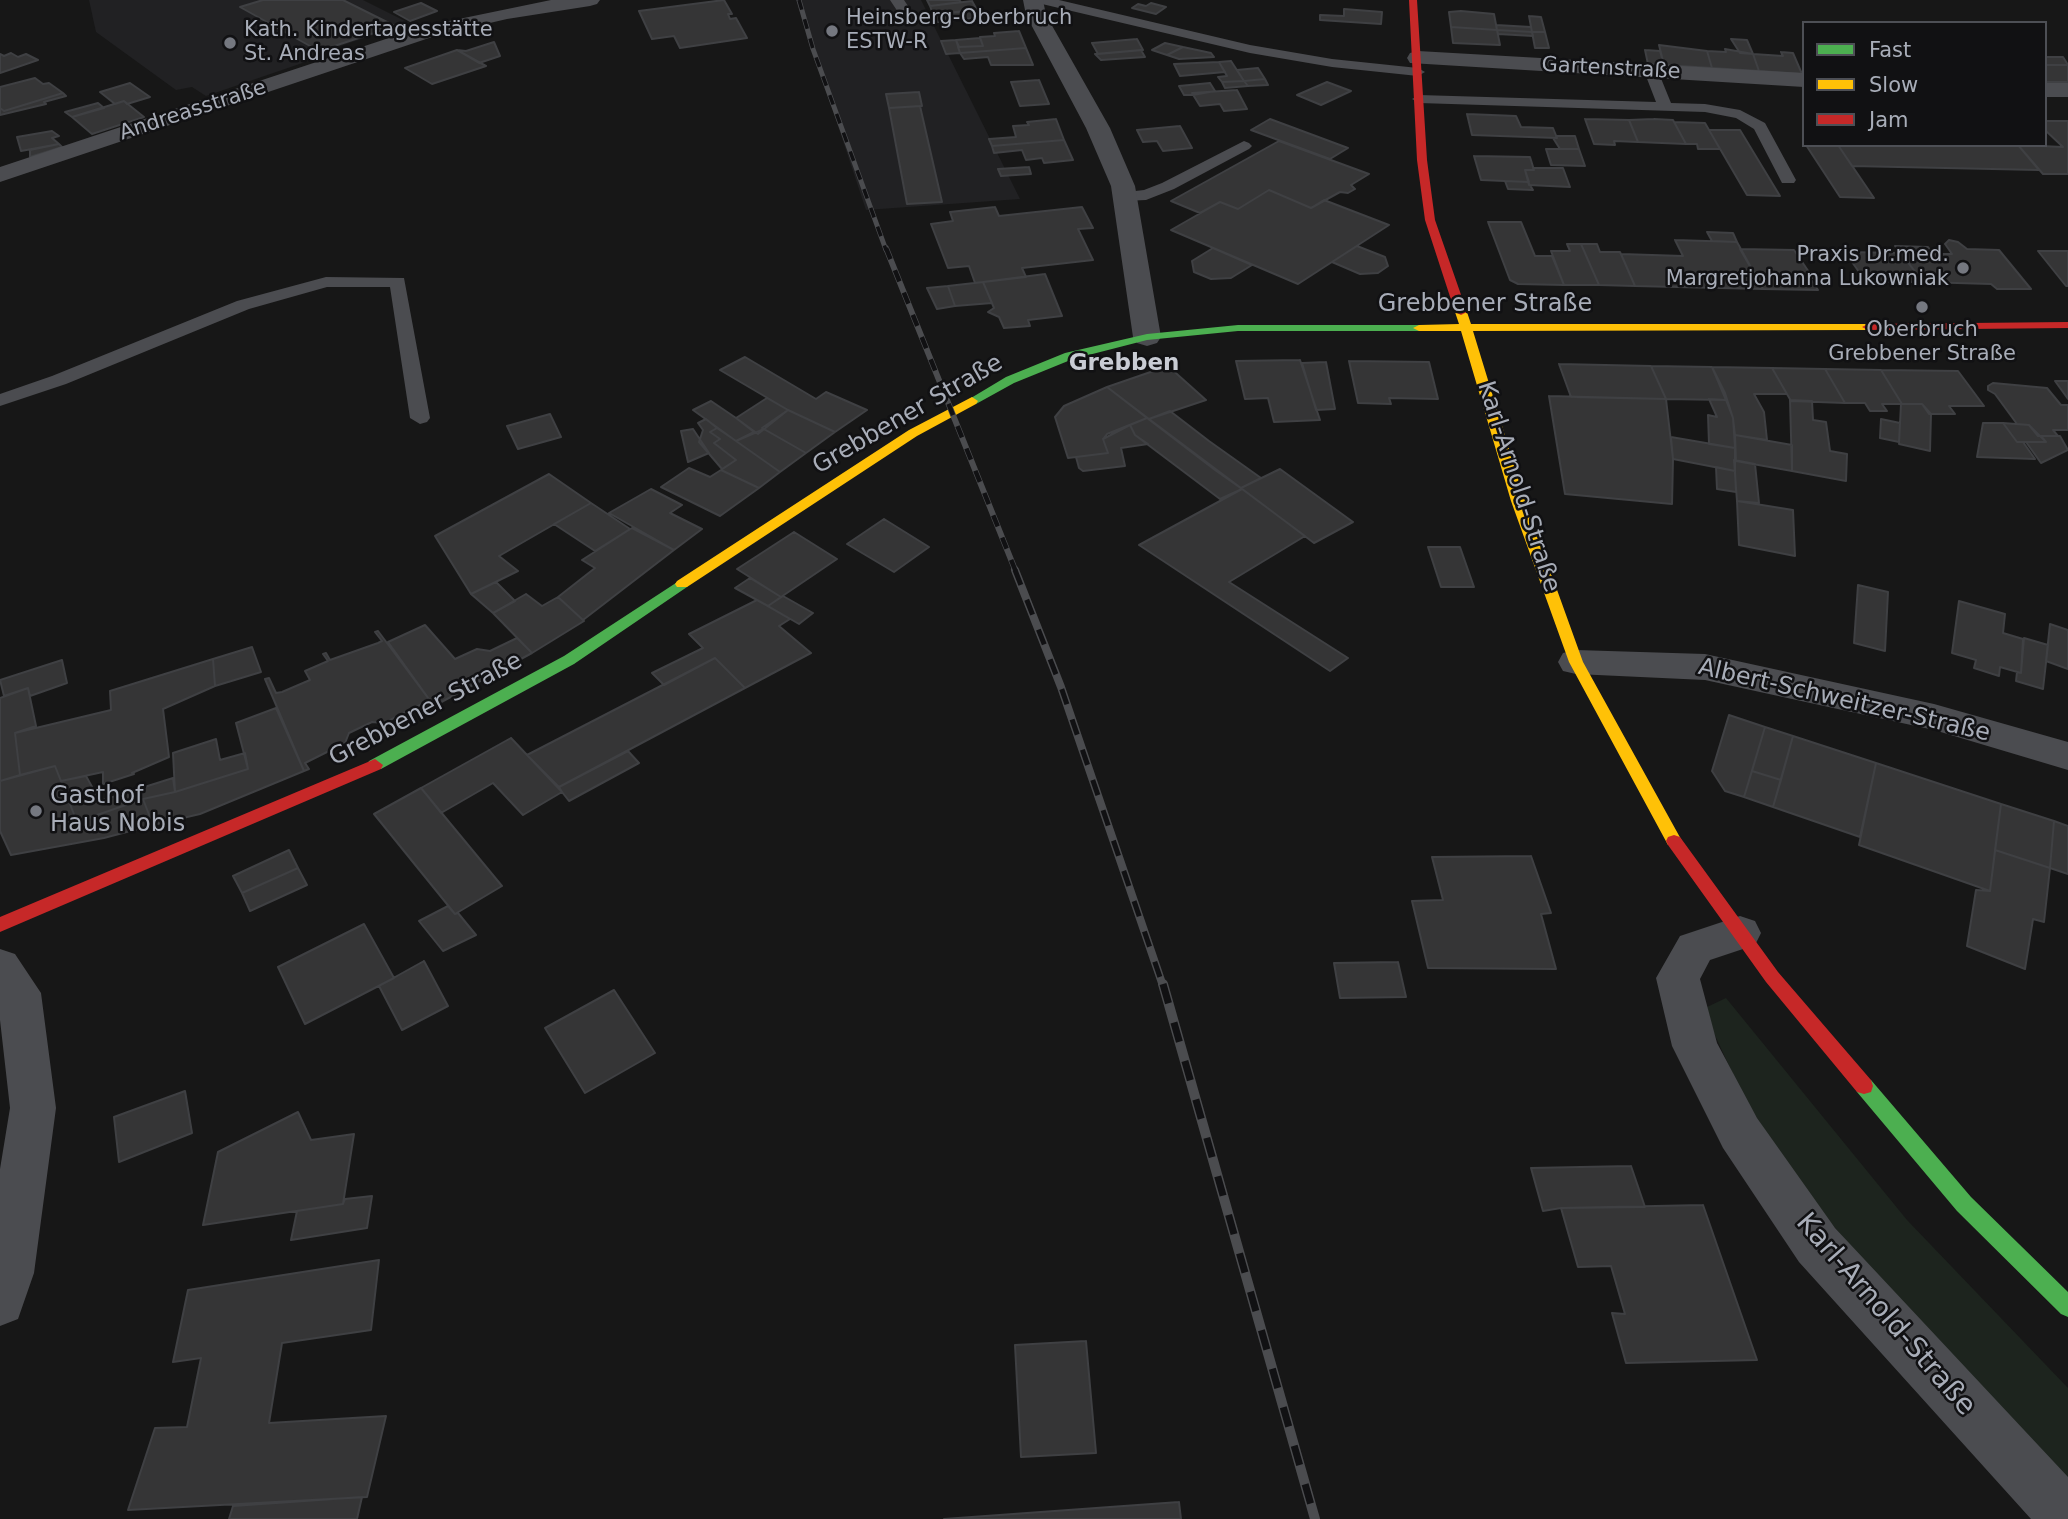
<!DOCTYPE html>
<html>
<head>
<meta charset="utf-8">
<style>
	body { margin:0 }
	#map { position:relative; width:2068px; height:1519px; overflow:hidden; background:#171717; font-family:"DejaVu Sans",sans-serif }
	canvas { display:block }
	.legend { position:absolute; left:1802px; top:21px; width:245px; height:126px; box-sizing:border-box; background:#111113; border:2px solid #4d4f55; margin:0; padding:9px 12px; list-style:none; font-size:21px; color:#a8adb8 }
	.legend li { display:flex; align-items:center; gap:14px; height:35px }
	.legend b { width:35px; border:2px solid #4d4f55 }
</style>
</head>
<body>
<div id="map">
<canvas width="2068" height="1519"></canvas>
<ul class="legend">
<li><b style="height:9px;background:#4caf50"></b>Fast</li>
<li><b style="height:9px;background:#ffc107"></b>Slow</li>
<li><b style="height:9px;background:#c62828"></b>Jam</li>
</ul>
</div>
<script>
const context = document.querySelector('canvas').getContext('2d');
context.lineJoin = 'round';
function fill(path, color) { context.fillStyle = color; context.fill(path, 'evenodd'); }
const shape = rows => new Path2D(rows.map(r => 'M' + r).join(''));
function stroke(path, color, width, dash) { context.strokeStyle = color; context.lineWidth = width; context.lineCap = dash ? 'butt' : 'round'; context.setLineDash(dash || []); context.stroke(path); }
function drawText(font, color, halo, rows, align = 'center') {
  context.font = font + ' "DejaVu Sans",sans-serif'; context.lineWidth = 5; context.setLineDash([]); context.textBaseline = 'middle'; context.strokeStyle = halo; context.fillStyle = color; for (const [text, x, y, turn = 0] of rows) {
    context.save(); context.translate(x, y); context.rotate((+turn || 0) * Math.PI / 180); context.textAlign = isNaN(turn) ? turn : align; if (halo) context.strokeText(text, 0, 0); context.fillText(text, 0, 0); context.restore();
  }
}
fill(shape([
	[89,0,363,0,409,23,316,54,320,57,206,96,192,87,176,90,96,32],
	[796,0,921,0,1020,199,866,210]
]), '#212123');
fill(shape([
	[1726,998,1907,1220,2068,1388,2068,1490,2027,1449,1804,1192,1743,1096,1713,1031,1707,1007]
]), '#1d241e');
const building = shape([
	[263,0,343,0,395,26,319,51,240,7,263,0],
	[724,0,732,14,728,14,730,19,736,18,747,38,680,48,674,36,652,39,639,11,724,0],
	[927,0,959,0,961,2,930,6,927,0],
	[972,1,977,10,933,14,930,6,972,1],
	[421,3,437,11,410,21,394,12,421,3],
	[1151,3,1166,7,1156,14,1132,8,1138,4,1146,6,1151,3],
	[1344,9,1382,12,1381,24,1320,20,1320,15,1344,16,1344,9],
	[971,11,975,18,937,22,933,14,971,11],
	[1461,11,1494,14,1497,30,1451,27,1449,12,1461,11],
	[1529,16,1541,17,1545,32,1532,32,1529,16],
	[1496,25,1531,27,1532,32,1497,30,1496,25],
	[1451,27,1497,30,1500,45,1453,43,1451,27],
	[1497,30,1532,32,1533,36,1498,34,1497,30],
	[1019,31,1026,48,960,53,958,47,983,46,980,37,995,36,994,33,1019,31],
	[1532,32,1545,32,1549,48,1535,48,1532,32],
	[980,38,983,46,959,47,956,40,980,38],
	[1137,39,1143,50,1098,54,1092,43,1137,39],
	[1731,39,1747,40,1753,54,1740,53,1731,39],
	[956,40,960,53,946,54,941,41,956,40],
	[494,42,500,56,479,63,457,50,466,51,494,42],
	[1165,43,1183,47,1167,55,1152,50,1165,43],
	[1659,45,1707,51,1712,68,1664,65,1659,45],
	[1183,47,1211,53,1214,57,1179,59,1167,55,1183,47],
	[1026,48,1033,65,991,65,988,57,964,59,960,53,1026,48],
	[1725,49,1753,54,1759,71,1712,68,1707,51,1726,52,1725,49],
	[457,50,486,66,432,84,405,68,457,50],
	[1141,50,1145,57,1101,60,1095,54,1141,50],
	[1645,50,1660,51,1664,65,1648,64,1645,50],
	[1781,52,1793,53,1802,74,1759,71,1753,54,1783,56,1781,52],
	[11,53,18,57,26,54,38,60,0,73,0,54,4,56,11,53],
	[2045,57,2063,57,2068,65,2045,65,2045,57],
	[1231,61,1244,81,1222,82,1218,77,1227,76,1219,62,1231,61],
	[1219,62,1225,72,1180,76,1174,64,1219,62],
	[2045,65,2068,65,2068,82,2045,82,2045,65],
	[1258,68,1265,79,1244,81,1237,70,1258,68],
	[35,78,43,84,49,83,63,93,4,111,0,108,0,87,35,78],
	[1265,79,1268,85,1248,86,1244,81,1265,79],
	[1039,80,1049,104,1020,106,1011,82,1039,80],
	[1244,81,1248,86,1225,88,1222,82,1244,81],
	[1327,82,1351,91,1321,105,1297,95,1327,82],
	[130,83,150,97,127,104,124,101,115,104,100,92,130,83],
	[1210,83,1215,91,1193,95,1184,95,1179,86,1210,83],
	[1237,90,1247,109,1224,111,1220,104,1200,106,1192,93,1237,90],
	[919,92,922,106,889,108,886,94,919,92],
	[63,93,66,96,44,102,46,104,0,115,0,108,4,111,63,93],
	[124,101,144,117,92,134,72,117,124,101],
	[98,103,104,108,72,117,65,112,98,103],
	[920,106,942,202,907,204,889,108,920,106],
	[1467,114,1516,116,1521,127,1553,128,1557,138,1472,135,1467,114],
	[1056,119,1064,140,992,146,989,139,1016,137,1013,126,1029,125,1027,122,1056,119],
	[1270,119,1348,148,1330,159,1251,130,1270,119],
	[1585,119,1629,120,1638,142,1614,141,1615,145,1594,144,1585,119],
	[1654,119,1673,120,1686,144,1638,142,1629,120,1654,119],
	[2045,121,2068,121,2068,174,2043,174,2018,145,2063,147,2045,130,2045,121],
	[1674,122,1705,123,1720,149,1698,149,1697,144,1686,144,1674,122],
	[1180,126,1192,148,1163,151,1157,141,1143,142,1137,130,1180,126],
	[1709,130,1740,130,1780,196,1747,195,1709,130],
	[52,131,59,136,52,138,59,144,21,151,17,137,52,131],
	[1556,136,1575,136,1579,149,1560,149,1553,138,1557,138,1556,136],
	[1064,140,1073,160,1044,163,1042,158,1026,160,1022,150,994,153,992,146,1064,140],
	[1279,141,1369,174,1351,185,1355,189,1348,193,1340,192,1311,208,1269,190,1238,209,1220,202,1200,213,1171,201,1279,141],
	[59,144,62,147,30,157,30,150,59,144],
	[1806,145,1838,145,1874,198,1840,197,1806,145],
	[1838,145,2018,145,2039,170,1852,166,1838,145],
	[1546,149,1579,149,1585,166,1551,165,1546,149],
	[1474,156,1530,157,1534,170,1525,170,1529,182,1481,180,1474,156],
	[1029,167,1031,174,1001,176,998,169,1029,167],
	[1533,168,1563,168,1570,187,1529,185,1525,170,1534,170,1533,168],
	[1505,181,1528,182,1533,190,1508,189,1505,181],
	[1269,190,1311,208,1324,200,1389,225,1298,284,1171,230,1220,202,1238,209,1269,190],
	[995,207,999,216,1082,207,1093,228,1078,229,1093,260,1022,268,1026,277,975,283,969,266,948,268,931,224,953,221,950,212,995,207],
	[1488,222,1521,222,1535,256,1552,256,1564,285,1518,284,1510,280,1488,222],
	[1707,232,1733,233,1737,242,1712,241,1707,232],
	[1675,240,1737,242,1763,289,1635,286,1621,254,1683,256,1675,240],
	[1949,240,1958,242,1967,249,1999,250,2031,289,1997,289,1991,284,1923,282,1895,246,1928,247,1933,254,1952,254,1945,244,1949,240],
	[1567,244,1581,244,1599,285,1564,285,1551,251,1570,251,1567,244],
	[1581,244,1597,244,1600,252,1620,252,1635,286,1599,285,1581,244],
	[1357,246,1385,257,1388,266,1378,273,1360,274,1332,262,1357,246],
	[1213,248,1252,265,1231,278,1211,279,1194,272,1192,261,1213,248],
	[1740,249,1794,250,1813,278,1810,278,1818,290,1763,289,1740,249],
	[2038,251,2068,251,2068,286,2066,286,2038,251],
	[1845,252,1901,253,1923,282,1866,282,1845,252],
	[1045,274,1062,316,1028,320,1030,326,1004,328,999,317,988,312,994,308,983,282,1045,274],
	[983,282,992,303,955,306,948,286,983,282],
	[948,286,955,306,937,309,927,288,948,286],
	[745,357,816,399,826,392,867,410,835,432,788,410,720,370,745,357],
	[1300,360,1320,420,1274,422,1268,398,1245,399,1236,361,1300,360],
	[1349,361,1429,362,1438,399,1389,398,1391,404,1358,403,1349,361],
	[1326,362,1335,409,1316,410,1302,363,1326,362],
	[1559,364,1651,366,1666,399,1571,397,1559,364],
	[1168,366,1206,400,1149,419,1107,387,1168,366],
	[1651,366,1712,367,1726,400,1666,399,1651,366],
	[1712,367,1772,368,1787,394,1754,394,1764,412,1767,440,1735,435,1733,418,1725,393,1712,367],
	[1772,368,1825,369,1845,403,1791,401,1772,368],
	[1825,369,1881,370,1902,404,1882,404,1887,411,1870,411,1865,403,1845,403,1825,369],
	[1881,370,1958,371,1984,406,1949,406,1955,414,1929,414,1922,404,1902,404,1881,370],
	[2055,381,2068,381,2068,399,2055,381],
	[1993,383,2047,388,2061,405,2068,405,2068,430,2053,430,2058,436,2038,436,2029,425,2017,424,1995,394,1988,390,1988,386,1993,383],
	[1107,387,1147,418,1107,434,1103,439,1108,453,1068,458,1055,417,1064,406,1107,387],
	[1549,396,1666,399,1673,459,1672,504,1565,494,1549,396],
	[767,398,788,410,758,434,736,418,767,398],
	[1709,399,1726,400,1733,418,1735,448,1709,444,1708,415,1717,417,1709,399],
	[1790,400,1812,401,1813,420,1826,422,1830,451,1847,454,1846,481,1792,471,1790,400],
	[711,401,736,418,754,432,736,441,693,410,711,401],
	[1901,404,1922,404,1931,414,1930,451,1899,444,1901,404],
	[788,410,835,432,806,453,762,428,788,410],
	[1170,411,1209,441,1261,478,1241,488,1149,419,1170,411],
	[550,414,561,437,518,449,507,426,550,414],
	[1147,418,1215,470,1242,489,1220,499,1135,435,1130,425,1147,418],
	[706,419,717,428,710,432,720,439,714,443,736,460,722,469,699,442,703,430,698,423,706,419],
	[1881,419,1900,423,1899,442,1880,438,1881,419],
	[1983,423,2003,423,2017,442,2023,442,2035,459,1977,457,1983,423],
	[2003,423,2029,425,2046,442,2017,442,2003,423],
	[1130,425,1135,435,1148,444,1121,448,1125,466,1083,471,1079,468,1076,457,1108,453,1103,439,1130,425],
	[717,428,736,441,780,472,759,488,721,470,736,460,714,443,720,439,710,432,717,428],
	[693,429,709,453,688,462,681,431,693,429],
	[764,429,806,453,780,472,736,441,764,429],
	[1735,435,1792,445,1792,471,1736,461,1735,435],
	[2041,436,2060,436,2068,450,2041,463,2026,442,2046,442,2041,436],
	[1671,437,1735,448,1735,471,1673,459,1671,437],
	[1734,460,1755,464,1759,503,1737,501,1734,460],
	[1716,467,1735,471,1736,492,1717,489,1716,467],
	[689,468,710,477,721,470,759,488,720,516,661,487,689,468],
	[1280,469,1353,522,1314,543,1241,488,1280,469],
	[549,474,591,503,499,556,518,571,471,594,435,536,549,474],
	[651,489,682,505,670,513,702,529,674,550,609,513,651,489],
	[1242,489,1305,536,1229,582,1348,658,1330,671,1139,545,1242,489],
	[1737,501,1793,510,1795,556,1739,545,1737,501],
	[591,503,630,529,595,551,554,524,591,503],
	[884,519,929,547,894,572,847,544,884,519],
	[632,528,674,550,583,620,558,597,595,568,582,560,632,528],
	[794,532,837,559,781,597,737,569,794,532],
	[1428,547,1460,547,1474,587,1441,587,1428,547],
	[750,578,781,597,768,606,735,588,750,578],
	[496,582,515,601,493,613,471,594,496,582],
	[1858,585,1888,592,1885,651,1854,643,1858,585],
	[526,594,542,606,558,597,584,621,532,653,493,613,526,594],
	[783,596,813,613,799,624,768,606,783,596],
	[757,600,790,619,779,626,811,653,745,688,715,658,664,685,652,673,703,648,689,634,757,600],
	[1959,601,2005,614,2003,633,2023,639,2021,673,2000,667,1999,676,1974,668,1976,660,1952,653,1959,601],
	[2050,624,2068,630,2068,669,2046,661,2050,624],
	[425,625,455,659,477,649,490,651,517,638,532,653,434,706,388,642,425,625],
	[378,631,434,706,427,709,422,704,384,723,372,722,349,733,345,743,305,763,309,769,304,771,265,679,269,678,276,693,282,692,310,680,305,671,328,661,323,654,326,653,330,660,378,643,382,641,375,632,378,631],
	[2024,638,2048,645,2043,689,2016,681,2017,672,2021,673,2024,638],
	[252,647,261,672,215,686,213,659,252,647],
	[715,658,745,688,559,787,527,755,715,658],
	[213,659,215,686,163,709,169,757,132,773,134,774,103,784,103,772,61,781,55,766,20,775,15,733,111,710,110,691,213,659],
	[62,660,67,683,30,696,28,688,4,696,0,680,62,660],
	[28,688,36,726,15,733,20,775,0,781,0,698,28,688],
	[276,708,304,771,200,814,153,825,143,799,175,792,248,769,236,723,276,708],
	[1729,715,1765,727,1744,797,1725,791,1712,771,1729,715],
	[1765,727,1793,736,1781,780,1752,771,1765,727],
	[1793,736,1876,763,1860,837,1773,807,1793,736],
	[511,738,562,792,523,815,493,783,441,813,421,788,511,738],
	[216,739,220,760,245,753,248,769,175,792,173,753,216,739],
	[628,751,639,763,569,801,562,792,559,787,628,751],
	[1876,763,2001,804,1990,891,1859,845,1876,763],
	[55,766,77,822,143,799,153,825,104,838,11,855,0,831,0,781,55,766],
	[1752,771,1781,780,1773,807,1744,797,1752,771],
	[86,776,100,801,173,778,175,792,143,799,77,822,61,781,86,776],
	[421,788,502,886,455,914,374,814,421,788],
	[2001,804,2054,821,2050,868,1995,850,2001,804],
	[2054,821,2068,826,2068,874,2050,868,2054,821],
	[289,850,298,868,242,893,233,876,289,850],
	[1995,850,2050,868,2044,922,2033,919,2025,969,1967,946,1976,890,1990,891,1995,850],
	[1531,856,1551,913,1541,914,1556,969,1428,968,1412,901,1443,900,1432,857,1531,856],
	[298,868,307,885,250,911,242,893,298,868],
	[448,906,455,914,458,913,476,935,443,951,419,921,448,906],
	[364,924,394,978,305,1024,278,967,364,924],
	[424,961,448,1006,402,1030,379,986,424,961],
	[1398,962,1406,997,1340,998,1334,963,1398,962],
	[614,990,655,1053,585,1093,545,1028,614,990],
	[185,1091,192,1133,119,1162,114,1117,185,1091],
	[298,1112,311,1140,354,1134,343,1204,203,1225,218,1152,298,1112],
	[1631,1166,1645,1207,1561,1208,1543,1211,1531,1168,1631,1166],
	[372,1196,367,1228,291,1240,297,1211,343,1204,345,1199,372,1196],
	[1703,1205,1757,1360,1626,1363,1612,1313,1625,1314,1611,1266,1578,1267,1561,1208,1703,1205],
	[379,1260,371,1330,282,1343,269,1423,386,1416,367,1497,128,1510,155,1428,187,1427,201,1358,173,1362,188,1290,379,1260],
	[1086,1341,1096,1453,1021,1457,1015,1345,1086,1341],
	[362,1497,357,1519,229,1519,233,1506,362,1497],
	[1179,1502,1181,1519,944,1519,1179,1502]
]);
fill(building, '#353536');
stroke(building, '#3f4043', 2);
fill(shape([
	[890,0,904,0,912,12,910,15,900,15,890,0],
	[1035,0,1059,0,1250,45,1332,59,1418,68,1425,72,1418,76,1332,67,1250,53,1042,4,1035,0],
	[1651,67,1658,71,1671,103,1705,104,1740,110,1765,123,1796,180,1794,183,1782,183,1754,129,1736,118,1705,112,1419,103,1412,99,1419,95,1656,102,1644,71,1651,67],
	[1244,141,1249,143,1252,146,1249,149,1174,189,1146,200,1124,201,1116,196,1118,193,1144,190,1162,183,1244,141],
	[326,277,404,278,430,418,427,422,420,424,410,418,390,287,327,287,249,309,66,384,0,406,0,394,52,376,237,301,326,277]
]), '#4b4c50');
fill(shape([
	[551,0,600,0,597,4,590,6,507,19,438,35,0,182,0,167,425,26,551,0],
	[1023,0,1043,0,1046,15,1110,128,1135,186,1161,337,1157,343,1147,346,1137,343,1133,337,1111,186,1086,128,1026,15,1023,0],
	[1418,51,1804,73,1804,87,1410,63,1407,58,1410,53,1418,51],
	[2045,83,2068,83,2068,97,2045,97,2045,83],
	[1576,650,1705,654,1934,704,2068,742,2068,770,1934,730,1705,680,1576,674,1563,671,1558,662,1563,653,1576,650],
	[1740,916,1755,921,1761,933,1755,945,1710,960,1700,979,1717,1043,1757,1118,1835,1228,2068,1477,2068,1519,2031,1519,1799,1262,1723,1148,1672,1046,1656,978,1680,936,1740,916],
	[0,949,15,954,41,993,56,1108,34,1273,18,1319,0,1326,0,1169,10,1108,0,1020,0,949]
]), '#4b4c50');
fill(shape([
	[1238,325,1419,325,1425,328,1419,331,1238,331,1147,340,1073,359,1014,383,976,404,968,404,966,401,1006,377,1065,353,1147,334,1238,325],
	[682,579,689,584,687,587,574,664,381,769,369,769,367,765,369,761,564,656,682,579],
	[1864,1078,1871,1080,1971,1197,2068,1292,2068,1317,2061,1314,1957,1211,1857,1092,1855,1086,1857,1080,1864,1078]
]), '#4caf50');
fill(shape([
	[1461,309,1467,312,1471,324,1868,324,1874,327,1868,330,1473,331,1525,501,1583,662,1682,841,1680,845,1668,845,1569,662,1511,501,1461,331,1419,331,1413,328,1419,325,1459,324,1455,312,1461,309],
	[972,397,978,401,976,404,917,436,687,587,677,587,675,584,677,581,909,430,972,397]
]), '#ffc107');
fill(shape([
	[1409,0,1417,0,1427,160,1435,220,1467,312,1461,315,1455,312,1425,220,1417,160,1409,0],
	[2068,322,2068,328,1868,330,1862,327,1868,324,2068,322],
	[375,759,383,765,381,769,0,932,0,917,375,759],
	[1674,835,1680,837,1778,972,1871,1080,1873,1086,1871,1092,1864,1094,1857,1092,1766,982,1668,845,1666,841,1668,837,1674,835]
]), '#c62828');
const railFar3 = shape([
	[799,0,813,49,886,250]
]);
const railFar2 = shape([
	[886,248,1016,572]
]);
const railFar1 = shape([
	[1015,570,1061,687,1163,986]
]);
const rail = shape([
	[1163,984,1315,1519]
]);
stroke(railFar3, '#4b4c4f', 5);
stroke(railFar2, '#4b4c4f', 6);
stroke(railFar1, '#4b4c4f', 8);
stroke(rail, '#4b4c4f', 10);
stroke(railFar3, '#111113', 3.5, [10]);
stroke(railFar2, '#111113', 4.5, [12]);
stroke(railFar1, '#111113', 5, [16]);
stroke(rail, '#111113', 7, [20]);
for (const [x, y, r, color] of [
	[832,31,7,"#757880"],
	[230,43,7,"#757880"],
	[1963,268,7,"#757880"],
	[1922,307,7,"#757880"],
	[36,811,7,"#757880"]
]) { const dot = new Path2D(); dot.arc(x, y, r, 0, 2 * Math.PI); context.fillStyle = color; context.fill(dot); stroke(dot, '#111113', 2.5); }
drawText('21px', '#a8adb8', '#111113', [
	["Heinsberg-Oberbruch",846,19],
	["ESTW-R",846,43],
	["Kath. Kindertagesstätte",244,31],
	["St. Andreas",244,55],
	["Praxis Dr.med.",1949,256,"right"],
	["Margretjohanna Lukowniak",1949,280,"right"],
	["Oberbruch",1922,331,"center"],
	["Grebbener Straße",1922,355,"center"]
], 'left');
drawText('21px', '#a8adb8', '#111113', [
	["Gartenstraße",1611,69,3],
	["Andreasstraße",193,111,-18]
]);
drawText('bold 23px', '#c9ccd4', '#111113', [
	["Grebben",1124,364]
]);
drawText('24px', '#a8adb8', '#111113', [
	["Grebbener Straße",1485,305],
	["Grebbener Straße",908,415,-30],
	["Karl-Arnold-Straße",1518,487,72],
	["Albert-Schweitzer-Straße",1844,701,13],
	["Grebbener Straße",426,710,-28]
]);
drawText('24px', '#a8adb8', '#111113', [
	["Gasthof",50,797],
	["Haus Nobis",50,825]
], 'left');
drawText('28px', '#a8adb8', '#111113', [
	["Karl-Arnold-Straße",1885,1315,49]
]);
</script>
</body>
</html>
